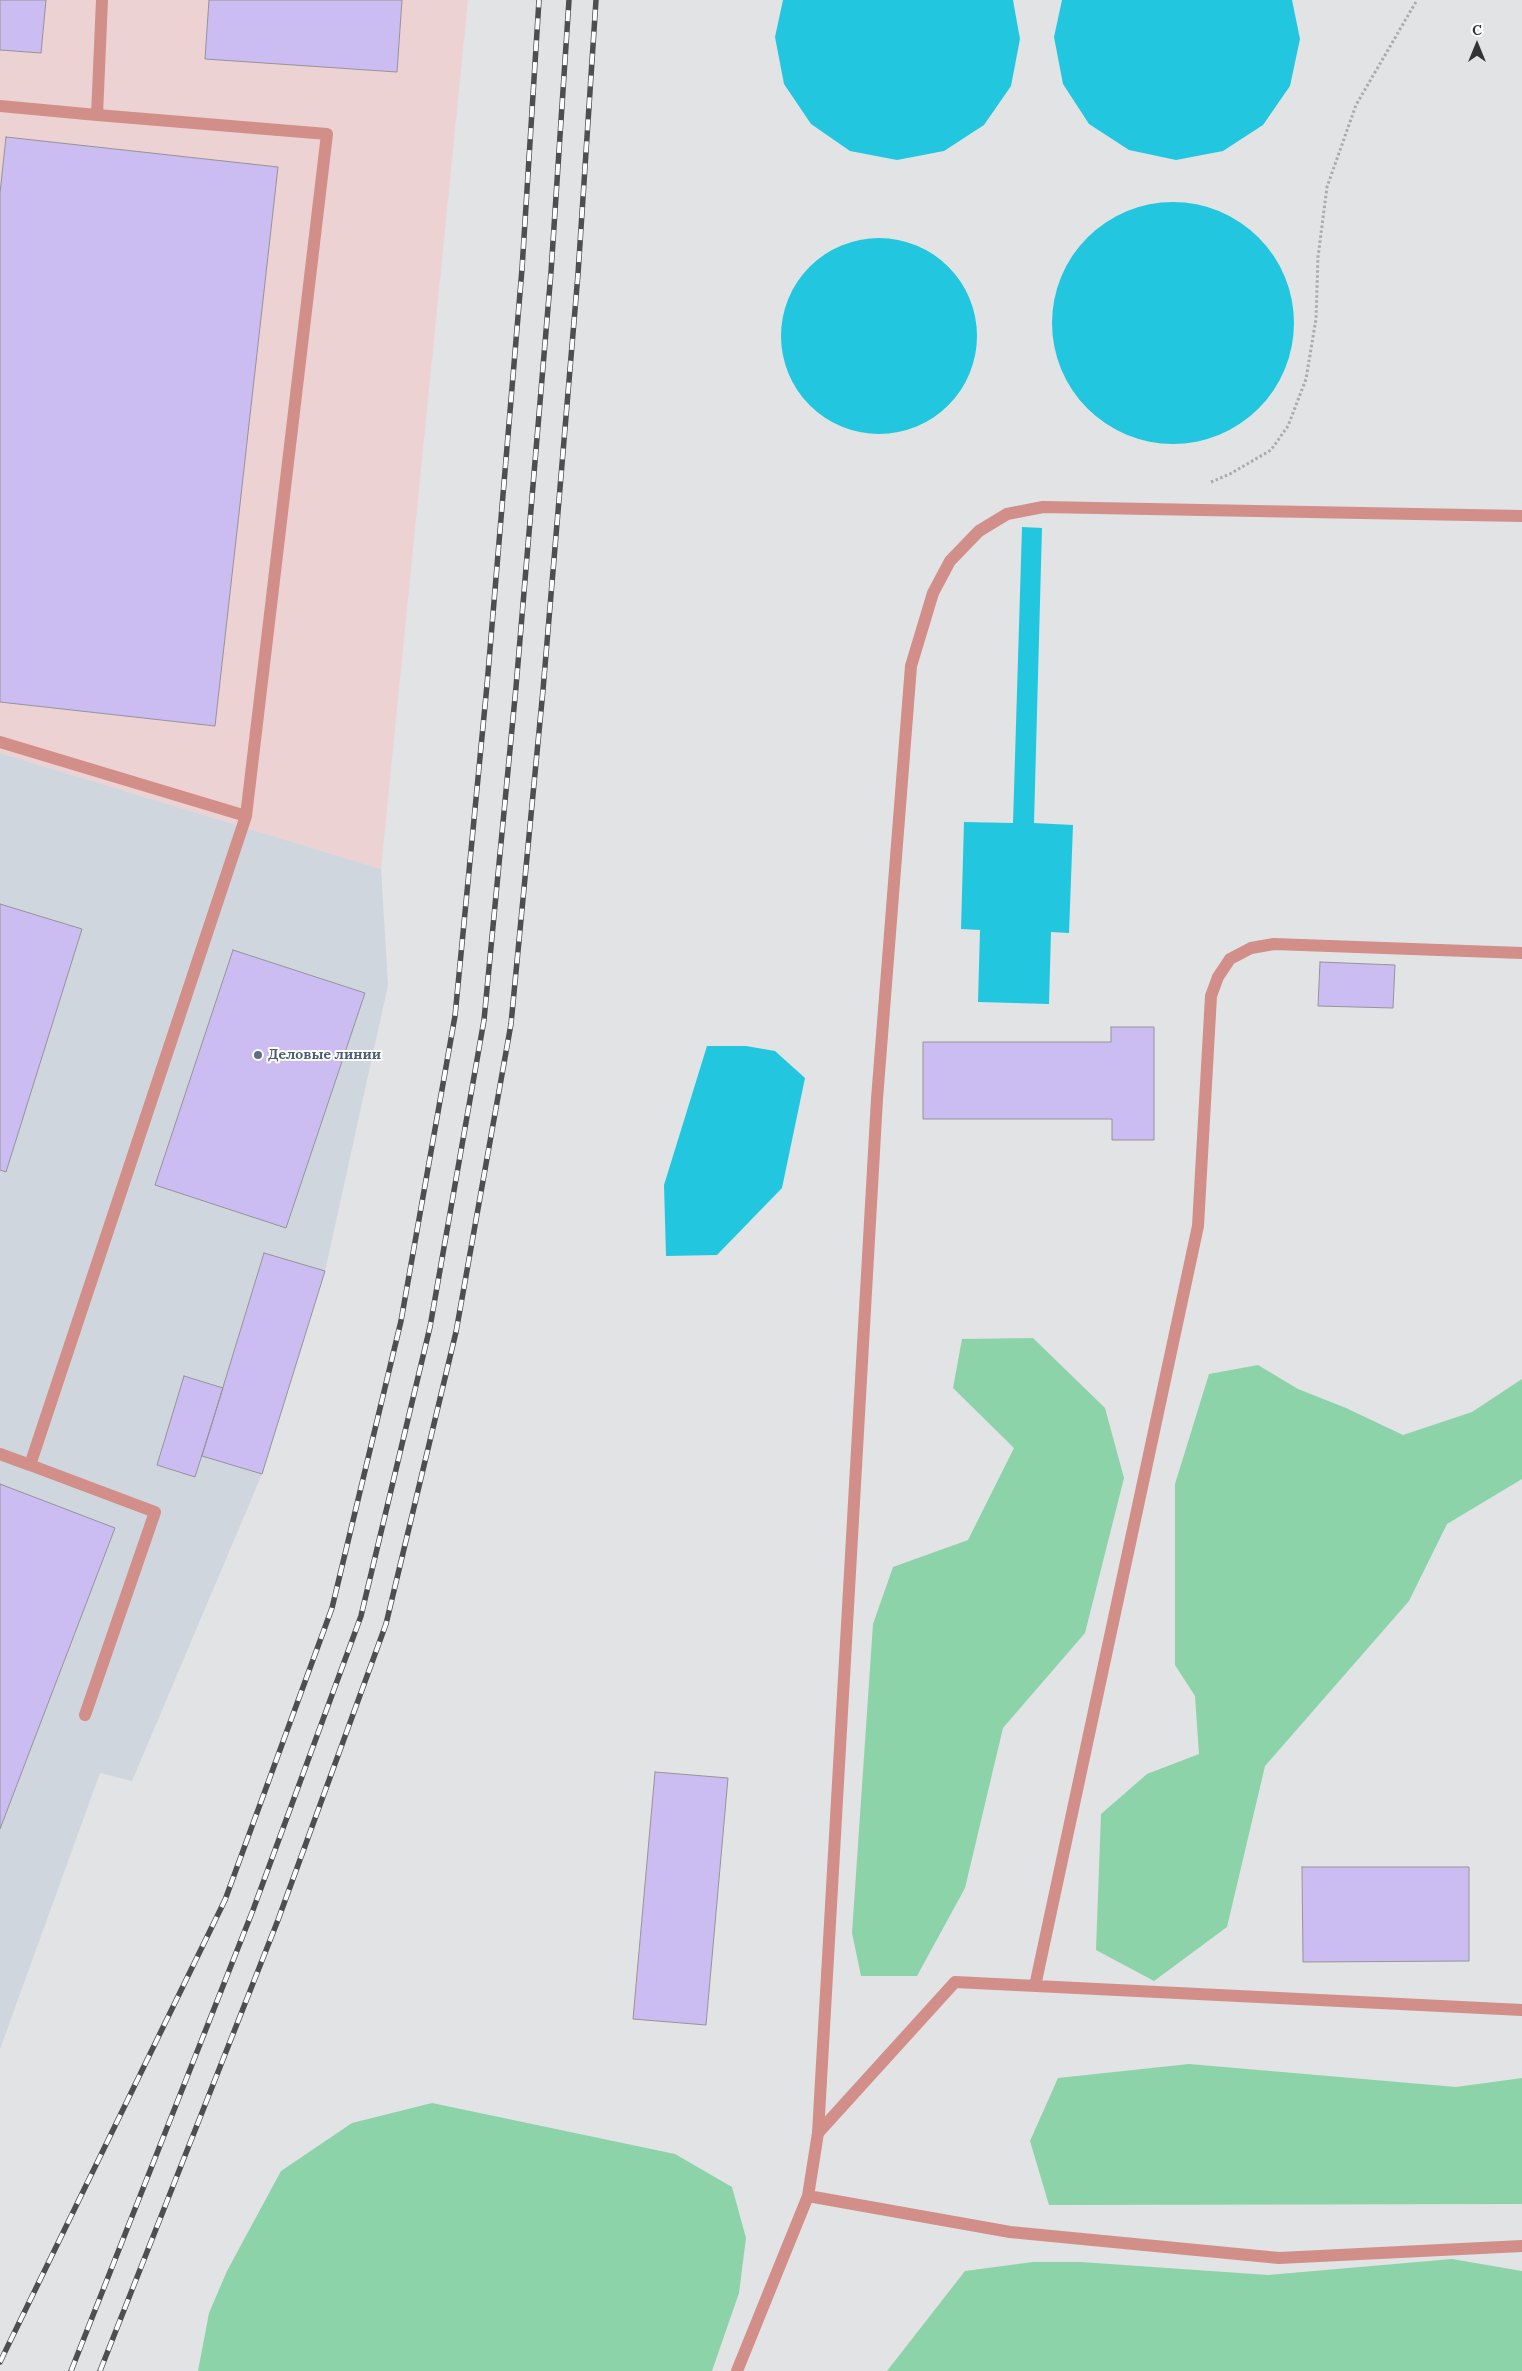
<!DOCTYPE html>
<html>
<head>
<meta charset="utf-8">
<style>
	body { margin:0 }
	#map { position:relative; width:1522px; height:2371px; overflow:hidden; background:#e1e3e5; font-family:Lora,serif }
	canvas { display:block }
	.north { position:absolute; left:1452px; top:20px; width:50px; height:50px; -webkit-text-stroke:4px #fff; paint-order:stroke; rotate:0deg; font-size:14px; font-weight:700; line-height:20px; text-align:center; color:#323334 }
	.north::after { content:''; display:block; margin:auto; width:18px; height:22px; background:#323334; clip-path:polygon(50% 0,100% 100%,50% 72%,0 100%) }
</style>
</head>
<body>
<div id="map">
<canvas width="1522" height="2371"></canvas>
<div class="north">С</div>
</div>
<script>
const context = document.querySelector('canvas').getContext('2d');
context.lineJoin = 'round';
function fill(path, color) { context.fillStyle = color; context.fill(path, 'evenodd'); }
const shape = rows => new Path2D(rows.map(r => 'M' + r).join(''));
function stroke(path, color, width, dash) { context.strokeStyle = color; context.lineWidth = width; context.lineCap = dash ? 'butt' : 'round'; context.setLineDash(dash || []); context.stroke(path); }
function drawText(font, color, halo, rows, align = 'center') {
  context.font = font + ' Lora,serif'; context.lineWidth = 4; context.setLineDash([]); context.textBaseline = 'middle'; context.strokeStyle = halo; context.fillStyle = color; for (const [text, x, y, turn = 0] of rows) {
    context.save(); context.translate(x, y); context.rotate((+turn || 0) * Math.PI / 180); context.textAlign = isNaN(turn) ? turn : align; if (halo) context.strokeText(text, 0, 0); context.fillText(text, 0, 0); context.restore();
  }
}
fill(shape([
	[0,0,468,0,381,869,0,753]
]), '#edd2d3');
fill(shape([
	[0,753,381,869,388,985,325,1271,262,1474,132,1781,100,1773,0,2049]
]), '#cfd6de');
fill(shape([
	[1033,1338,1105,1408,1124,1478,1085,1633,1003,1728,965,1888,917,1976,861,1976,852,1933,873,1624,893,1567,968,1540,1014,1448,953,1388,962,1339],
	[1258,1365,1298,1389,1346,1408,1403,1435,1472,1412,1522,1379,1522,1479,1447,1524,1409,1601,1265,1766,1227,1927,1154,1981,1096,1950,1101,1814,1147,1774,1199,1754,1195,1696,1175,1665,1175,1484,1209,1374],
	[1189,2064,1456,2087,1522,2078,1522,2204,1049,2205,1030,2141,1058,2078],
	[432,2103,675,2154,732,2187,746,2238,739,2293,712,2371,198,2371,209,2313,227,2271,281,2171,352,2123],
	[1452,2259,1522,2271,1522,2371,887,2371,965,2271,1033,2262,1081,2262,1268,2275]
]), '#8dd3a9');
fill(shape([
	[783,0,1013,0,1020,39,1011,86,984,125,944,151,897,160,850,151,811,124,784,84,775,37],
	[1062,0,1292,0,1300,39,1290,86,1263,125,1223,151,1176,160,1129,150,1089,124,1063,84,1054,37],
	'1052 323a121 121 0 1 1 242 0a121 121 0 1 1-242 0Z',
	'781 336a98 98 0 1 1 196 0a98 98 0 1 1-196 0Z',
	[1022,527,1042,528,1034,823,1073,825,1069,933,1051,932,1049,1004,978,1002,980,930,961,929,964,822,1013,823],
	[707,1046,746,1046,775,1051,805,1078,782,1188,717,1255,666,1256,664,1185]
]), '#22c7df');
const building = shape([
	[0,0,46,0,41,53,0,50,0,0],
	[209,0,402,0,397,72,205,59,209,0],
	[6,137,278,167,215,726,0,702,0,193,6,137],
	[0,904,82,929,6,1172,0,1170,0,904],
	[233,950,365,993,286,1228,155,1185,233,950],
	[1320,962,1395,965,1393,1008,1318,1006,1320,962],
	[1111,1027,1154,1027,1154,1140,1112,1140,1112,1119,923,1119,923,1042,1111,1042,1111,1027],
	[264,1253,325,1271,262,1474,202,1456,264,1253],
	[184,1376,223,1388,195,1477,157,1465,184,1376],
	[0,1484,115,1528,0,1829,0,1484],
	[655,1772,728,1778,706,2025,633,2019,655,1772],
	[1302,1867,1469,1867,1469,1961,1303,1962,1302,1867]
]);
fill(building, '#cbbcf2');
stroke(building, '#959497', 1);
stroke(shape([
	[1211,482,1230,474,1271,450,1288,426,1306,379,1316,319,1318,257,1327,187,1356,105,1417,0]
]), '#a9abad', 3, [2.5, 2.5]);
stroke(shape([
	[102,0,97,115,327,134,246,816],
	[0,106,97,115],
	[0,742,246,816,30,1465,0,1454],
	[30,1465,155,1512,85,1715],
	[1035,1986,1198,1226,1211,996,1218,977,1230,959,1251,948,1274,944,1522,953],
	[818,2133,877,1099,911,666,933,593,950,561,979,531,1007,514,1043,507,1522,516],
	[818,2133,955,1982,1522,2010]
]), '#d28e88', 12);
stroke(shape([
	[808,2196,1010,2232,1279,2258,1522,2246],
	[737,2371,808,2196,818,2133]
]), '#d28e88', 12);
const rail = shape([
	[0,2362,225,1900,332,1608,401,1321,455,1016,487,685,522,269,539,0],
	[71,2371,253,1910,361,1616,430,1327,484,1020,516,687,551,272,569,0],
	[100,2371,278,1920,386,1624,456,1332,511,1024,543,690,578,274,596,0]
]);
stroke(rail, '#4d4e4f', 5.5);
stroke(rail, '#fff', 4, [11]);
for (const [x, y, r, color] of [
	[258,1055,5,"#5c6f8a"]
]) { const dot = new Path2D(); dot.arc(x, y, r, 0, 2 * Math.PI); context.fillStyle = color; context.fill(dot); stroke(dot, '#fff', 2); }
drawText('bold 14px', '#4e5e75', '#fff', [
	["Деловые линии",268,1055]
], 'left');
</script>
</body>
</html>
